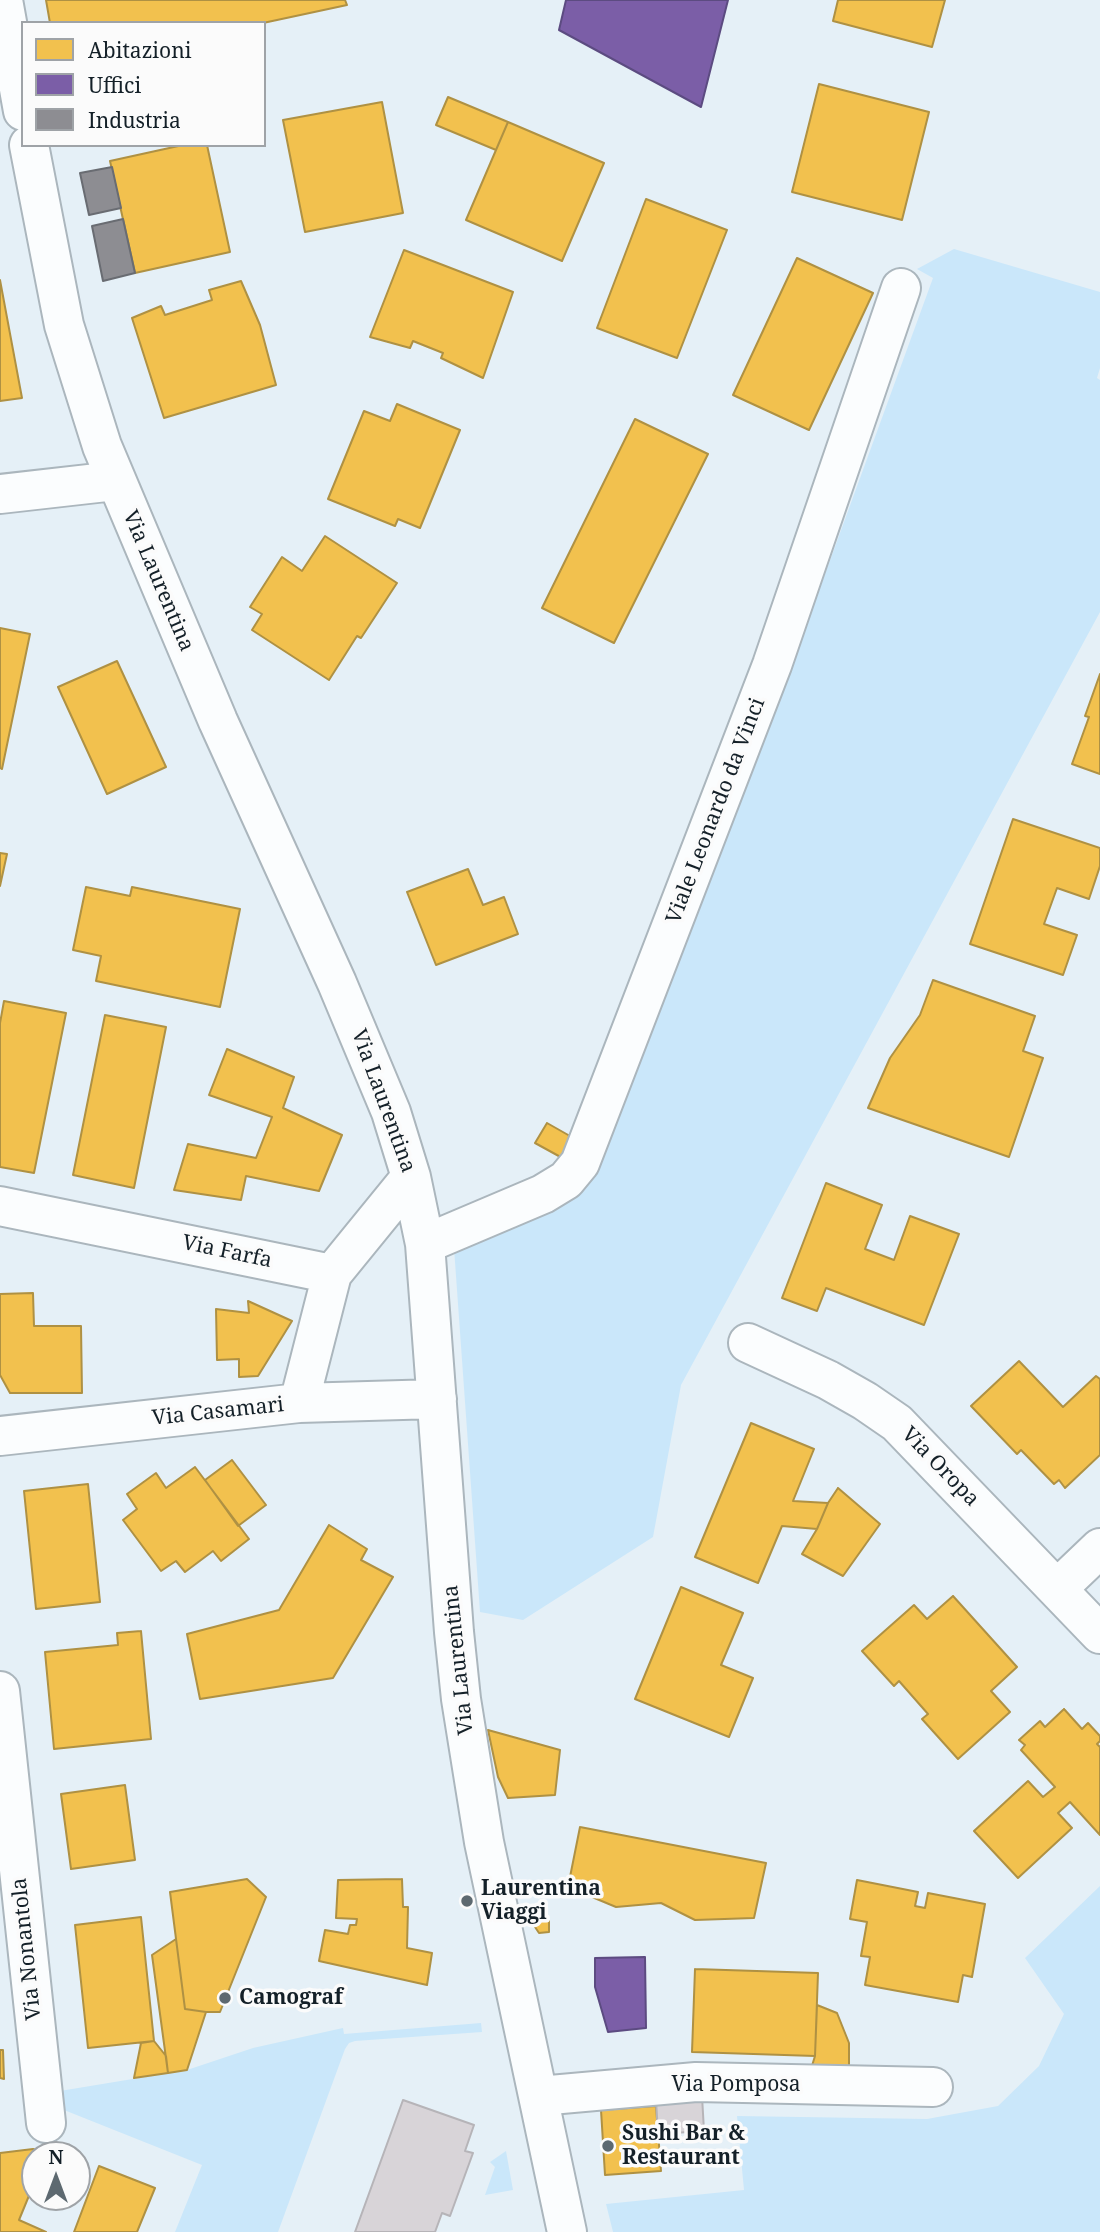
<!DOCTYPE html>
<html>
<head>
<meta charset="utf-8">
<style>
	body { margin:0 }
	#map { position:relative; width:1100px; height:2232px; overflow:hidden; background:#e5f0f7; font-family:"Noto Serif",serif }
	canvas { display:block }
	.legend { position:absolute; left:21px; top:21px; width:245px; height:126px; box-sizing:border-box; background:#fbfbfb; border:2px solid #9fa3a7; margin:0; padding:9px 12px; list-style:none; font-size:21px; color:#142028 }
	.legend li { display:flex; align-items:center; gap:14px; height:35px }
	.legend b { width:35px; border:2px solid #9fa3a7 }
	.north { position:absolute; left:21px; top:2141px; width:70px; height:70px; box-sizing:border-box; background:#fbfbfb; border:2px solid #9fa3a7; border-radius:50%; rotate:0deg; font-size:19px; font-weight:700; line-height:28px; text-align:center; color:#142028 }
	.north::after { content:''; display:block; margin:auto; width:24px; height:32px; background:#5d6970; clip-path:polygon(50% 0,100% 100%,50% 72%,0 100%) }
</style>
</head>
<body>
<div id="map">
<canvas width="1100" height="2232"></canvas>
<ul class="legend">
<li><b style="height:19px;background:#f2c14e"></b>Abitazioni</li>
<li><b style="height:19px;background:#7b5ea7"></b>Uffici</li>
<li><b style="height:19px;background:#8d8d92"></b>Industria</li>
</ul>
<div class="north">N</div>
</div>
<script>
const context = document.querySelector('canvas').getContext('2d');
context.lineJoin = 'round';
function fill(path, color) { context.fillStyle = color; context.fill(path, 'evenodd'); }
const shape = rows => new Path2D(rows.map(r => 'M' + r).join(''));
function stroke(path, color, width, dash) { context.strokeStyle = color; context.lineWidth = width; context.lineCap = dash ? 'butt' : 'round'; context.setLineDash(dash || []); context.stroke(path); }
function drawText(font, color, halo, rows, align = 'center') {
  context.font = font + ' "Noto Serif",serif'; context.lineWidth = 7; context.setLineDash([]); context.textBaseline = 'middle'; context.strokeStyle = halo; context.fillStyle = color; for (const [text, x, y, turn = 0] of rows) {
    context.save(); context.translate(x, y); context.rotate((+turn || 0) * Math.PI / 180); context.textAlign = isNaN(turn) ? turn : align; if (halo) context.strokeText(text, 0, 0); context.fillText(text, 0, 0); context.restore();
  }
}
fill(shape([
	[954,249,1100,292,1100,368,1097,378,1100,380,1100,612,681,1385,653,1537,523,1620,480,1612,454,1248,547,1207,778,703,933,278,917,269],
	[1100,1886,1100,2232,613,2232,606,2204,744,2190,737,2116,927,2119,998,2106,1039,2066,1064,2014,1025,1958],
	[481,2023,482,2032,355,2041,349,2043,345,2049,278,2232,175,2232,202,2165,64,2110,60,2091,187,2070,253,2048,343,2028,344,2034],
	[506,2151,513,2190,485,2195,495,2167,490,2162]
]), '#cae7fa');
const homes = shape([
	[46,0,345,0,347,5,263,23,50,23,46,0],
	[838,0,945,0,932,47,833,21,838,0],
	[819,84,929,112,902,220,792,192,819,84],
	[448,97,508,122,496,150,436,125,448,97],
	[382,102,403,213,305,232,283,120,382,102],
	[508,122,604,163,562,261,466,220,508,122],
	[183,145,207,145,230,252,135,273,110,161,183,145],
	[646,199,727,230,677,358,597,328,646,199],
	[404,250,513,292,483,378,441,358,443,353,413,341,410,348,370,337,404,250],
	[797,258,873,293,809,430,733,395,797,258],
	[0,280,22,398,0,401,0,280],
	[241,281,260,325,276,385,164,418,132,318,161,306,165,315,212,300,209,290,241,281],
	[397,404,460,430,420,528,398,519,395,526,328,499,364,411,390,421,397,404],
	[635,419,708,454,614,643,542,608,635,419],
	[325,536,397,583,361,638,357,636,329,680,252,630,262,614,250,607,282,557,302,571,325,536],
	[0,628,30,634,2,769,0,768,0,628],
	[117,661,166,767,107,794,58,687,117,661],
	[1100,674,1100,774,1072,764,1089,717,1085,716,1100,674],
	[1013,819,1100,848,1100,866,1089,899,1057,888,1044,924,1077,935,1063,975,970,944,1013,819],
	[0,853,7,854,0,886,0,853],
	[468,869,483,905,504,897,518,934,436,965,407,892,468,869],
	[86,887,130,896,132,887,240,909,220,1007,96,981,101,956,73,950,86,887],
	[933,980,1035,1016,1023,1051,1043,1058,1009,1157,868,1108,890,1058,920,1015,933,980],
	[4,1001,66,1013,34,1173,0,1167,0,1023,4,1001],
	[105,1015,166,1027,134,1188,73,1175,105,1015],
	[227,1049,294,1077,283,1108,342,1135,319,1191,246,1176,241,1200,174,1190,188,1144,256,1158,272,1117,209,1095,227,1049],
	[547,1123,577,1140,566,1160,535,1143,547,1123],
	[826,1183,882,1205,865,1249,894,1260,910,1216,959,1234,924,1325,826,1288,817,1311,782,1298,826,1183],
	[33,1293,34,1326,81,1326,82,1393,10,1393,0,1375,0,1294,33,1293],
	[248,1301,292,1321,258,1376,239,1377,239,1359,217,1360,216,1309,249,1313,248,1301],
	[1019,1361,1063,1407,1096,1376,1100,1379,1100,1455,1065,1488,1059,1480,1054,1484,1021,1450,1017,1454,971,1406,1019,1361],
	[751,1423,814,1449,793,1501,828,1503,817,1529,782,1526,758,1583,695,1557,751,1423],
	[232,1460,266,1505,238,1526,205,1480,232,1460],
	[195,1467,249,1539,221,1561,213,1551,185,1572,176,1561,161,1571,123,1520,137,1509,127,1494,156,1473,166,1488,195,1467],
	[88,1484,100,1602,36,1609,24,1491,88,1484],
	[838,1488,880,1524,843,1576,802,1554,817,1529,828,1503,838,1488],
	[329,1525,367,1549,361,1560,393,1577,333,1678,200,1699,187,1634,279,1610,329,1525],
	[681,1587,743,1613,721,1665,753,1678,729,1737,635,1699,681,1587],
	[953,1596,1017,1667,991,1691,1010,1712,958,1759,922,1719,928,1714,899,1681,894,1686,862,1651,914,1605,927,1619,953,1596],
	[141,1631,151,1739,54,1749,45,1652,118,1645,117,1633,141,1631],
	[1064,1709,1082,1729,1088,1723,1100,1736,1100,1741,1097,1744,1100,1747,1100,1835,1070,1802,1058,1813,1072,1828,1018,1878,974,1831,1028,1781,1043,1797,1055,1787,1021,1750,1025,1745,1019,1740,1040,1721,1045,1727,1064,1709],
	[488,1730,560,1750,555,1795,508,1798,498,1777,488,1730],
	[125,1785,135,1860,71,1869,61,1794,125,1785],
	[580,1827,766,1863,754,1918,695,1920,661,1903,616,1907,568,1887,580,1827],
	[247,1879,266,1897,220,2012,206,2012,185,2009,170,1892,247,1879],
	[402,1879,403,1907,408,1907,407,1948,432,1953,427,1985,319,1961,325,1930,348,1934,350,1925,356,1925,357,1919,336,1918,338,1880,402,1879],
	[857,1880,918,1892,915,1906,925,1908,928,1893,985,1904,972,1977,963,1975,958,2002,865,1985,870,1957,861,1956,867,1922,850,1919,857,1880],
	[141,1917,154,2041,88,2048,75,1925,141,1917],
	[535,1921,549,1921,549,1932,539,1933,535,1927,535,1921],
	[176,1939,185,2009,206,2012,187,2070,168,2073,152,1955,176,1939],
	[695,1969,818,1973,815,2056,692,2052,695,1969],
	[817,2005,837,2013,849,2043,849,2069,811,2069,815,2056,817,2005],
	[154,2041,166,2056,168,2073,134,2078,141,2043,154,2041],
	[0,2050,3,2050,4,2079,0,2078,0,2050],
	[656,2106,661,2171,605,2175,601,2110,656,2106],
	[33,2149,46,2153,46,2155,35,2155,35,2181,19,2220,46,2232,0,2232,0,2153,33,2149],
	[99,2166,155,2188,137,2232,74,2232,99,2166]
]);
fill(homes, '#f2c14e');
stroke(homes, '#af9143', 2);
const offices = shape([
	[566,0,728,0,701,107,559,30,566,0],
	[645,1957,646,2028,608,2032,595,1987,595,1958,645,1957]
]);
fill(offices, '#7b5ea7');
stroke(offices, '#5c4b81', 2);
const industry = shape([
	[112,167,121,208,89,215,80,173,112,167],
	[123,219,135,273,103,281,92,226,123,219]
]);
fill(industry, '#8d8d92');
stroke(industry, '#696c72', 2);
const building = shape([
	[702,2096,704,2131,658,2134,656,2100,702,2096],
	[403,2100,474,2125,465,2151,473,2153,450,2216,442,2213,435,2232,355,2232,403,2100]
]);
fill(building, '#d8d4d8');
stroke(building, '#b6b4b8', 2);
const minor = shape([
	[3,0,23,111],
	[29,145,64,325,102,446,218,721,337,983,391,1112,411,1177,425,1244,454,1632,461,1699,484,1842,567,2232],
	[0,494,115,481],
	[0,1206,332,1274,411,1177],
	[425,1244,543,1194,566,1180,580,1163,772,665,901,288],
	[748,1343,828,1380,865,1401,897,1423,1100,1634],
	[299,1403,332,1274],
	[0,1436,299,1403,437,1399],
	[1057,1589,1100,1548],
	[0,1691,46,2123],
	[539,2096,696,2082,933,2087]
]);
stroke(minor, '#abb6bd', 42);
stroke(minor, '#fbfdfe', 38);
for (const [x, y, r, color] of [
	[467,1901,7,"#5d6970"],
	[225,1998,7,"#5d6970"],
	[608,2146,7,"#5d6970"]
]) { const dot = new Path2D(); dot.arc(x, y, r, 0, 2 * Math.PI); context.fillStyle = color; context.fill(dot); stroke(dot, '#fbfbfb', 2.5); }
drawText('21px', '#142028', '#fbfbfb', [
	["Via Laurentina",158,581,67],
	["Viale Leonardo da Vinci",716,811,-69],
	["Via Laurentina",383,1101,70],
	["Via Farfa",227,1252,12],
	["Via Casamari",218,1412,-6],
	["Via Oropa",940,1467,46],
	["Via Laurentina",459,1660,-96],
	["Via Nonantola",27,1949,-96],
	["Via Pomposa",736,2085]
]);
drawText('bold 21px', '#142028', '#fbfbfb', [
	["Laurentina",481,1889],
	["Viaggi",481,1913],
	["Camograf",239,1998],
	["Sushi Bar &",622,2134],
	["Restaurant",622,2158]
], 'left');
</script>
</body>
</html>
